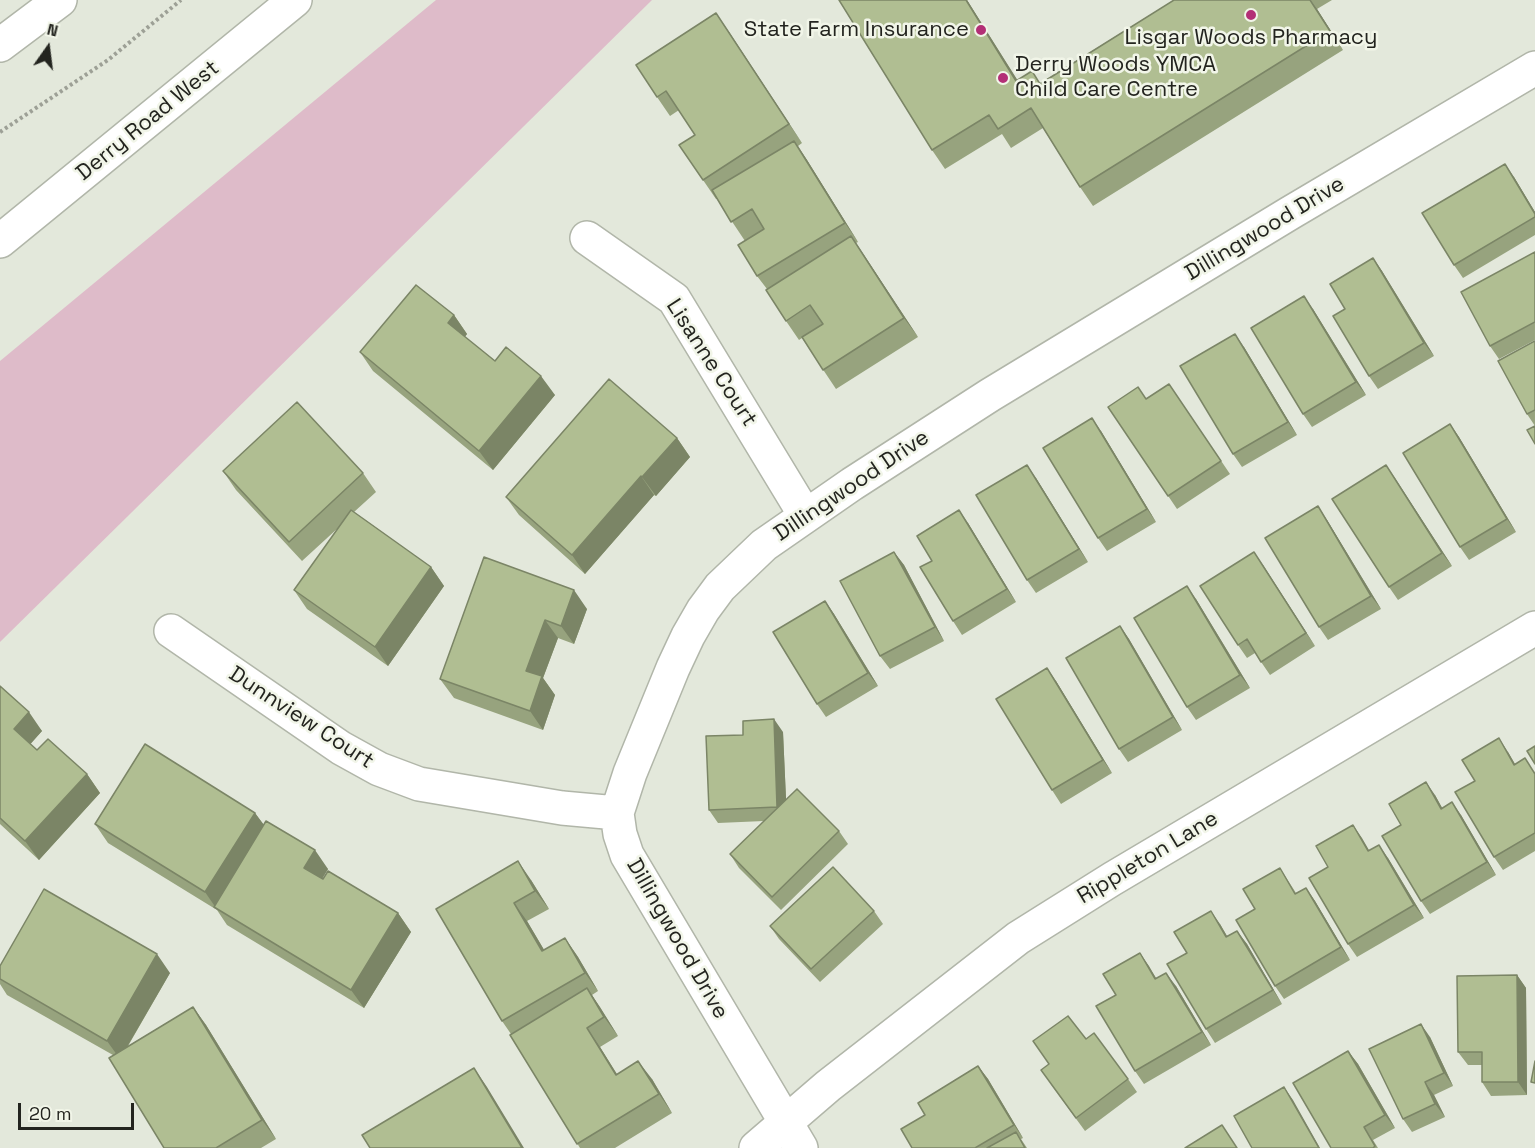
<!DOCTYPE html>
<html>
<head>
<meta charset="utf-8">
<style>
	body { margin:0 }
	#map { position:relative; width:1535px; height:1148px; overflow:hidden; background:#e3e8db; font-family:"Space Grotesk",sans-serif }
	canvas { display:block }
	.north { position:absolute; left:18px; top:18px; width:60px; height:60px; -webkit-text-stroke:4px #f1f5e8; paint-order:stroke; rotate:14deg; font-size:16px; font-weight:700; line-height:24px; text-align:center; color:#23241f }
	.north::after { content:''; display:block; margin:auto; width:21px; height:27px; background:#23241f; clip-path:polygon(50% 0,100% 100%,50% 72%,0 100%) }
	.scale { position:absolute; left:18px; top:1103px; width:116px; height:27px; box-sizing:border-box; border:3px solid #23241f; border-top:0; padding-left:8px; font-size:18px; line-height:21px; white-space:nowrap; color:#23241f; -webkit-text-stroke:4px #f1f5e8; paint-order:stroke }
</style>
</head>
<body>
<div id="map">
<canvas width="1535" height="1148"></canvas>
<div class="north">N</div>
<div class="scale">20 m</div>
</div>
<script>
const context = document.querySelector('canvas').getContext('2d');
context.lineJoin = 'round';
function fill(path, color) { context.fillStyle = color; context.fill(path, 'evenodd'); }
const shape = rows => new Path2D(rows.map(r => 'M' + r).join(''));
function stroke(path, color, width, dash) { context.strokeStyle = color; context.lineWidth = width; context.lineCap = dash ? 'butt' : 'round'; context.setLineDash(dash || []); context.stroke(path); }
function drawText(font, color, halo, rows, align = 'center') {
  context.font = font + ' "Space Grotesk",sans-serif'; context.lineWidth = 5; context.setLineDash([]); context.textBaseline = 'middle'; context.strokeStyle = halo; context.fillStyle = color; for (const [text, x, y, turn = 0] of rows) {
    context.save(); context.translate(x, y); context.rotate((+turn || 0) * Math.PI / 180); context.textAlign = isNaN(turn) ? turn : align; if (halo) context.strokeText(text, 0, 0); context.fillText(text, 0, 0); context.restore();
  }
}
fill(shape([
	[436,0,652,0,0,642,0,361]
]), '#debbc9');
const minor = shape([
	[0,45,60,0],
	[587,238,674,299,805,515],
	[171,631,341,748,379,769,419,784,562,808,617,813],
	[756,1148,828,1086,1018,938,1112,879,1535,628],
	[801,1148,627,855,620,834,617,813,630,773,673,668,688,636,703,610,720,587,764,545,852,484,990,395,1290,213,1535,68]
]);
const secondary = shape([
	[0,241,295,0]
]);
stroke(minor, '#b1b6a9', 36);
stroke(secondary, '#b1b6a9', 36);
stroke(shape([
	[0,132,108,60,181,0]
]), '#9da096', 4, [3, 3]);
stroke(minor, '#fff', 33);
stroke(secondary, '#fff', 33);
fill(shape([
	[967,0,1017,80,1040,83,1174,0,1332,0,1317,9,1343,50,1093,206,1080,187,1043,128,1011,148,1002,134,945,169,932,150],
	[729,32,802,143,798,146,807,160,858,242,856,243,918,337,836,389,802,338,799,340,786,321,767,289,757,276,745,241,717,199,716,199,703,180,695,135,679,110,670,116,657,97],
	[1514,177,1535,212,1535,235,1463,278,1454,265],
	[1535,252,1535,340,1499,359,1490,346],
	[1373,258,1382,271,1434,356,1378,389,1369,376],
	[1313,309,1366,395,1312,427,1303,414],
	[454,315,467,334,465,337,495,361,555,395,493,470,373,371,360,352],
	[1535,341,1535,444,1535,426,1527,414],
	[1244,347,1297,435,1242,467,1233,454],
	[1169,384,1230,474,1177,509,1108,407,1146,399],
	[1450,424,1459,437,1516,532,1469,560,1460,547],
	[1101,431,1156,522,1107,551,1098,538],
	[677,438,690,457,656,496,654,495,585,574,519,515,506,497],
	[1386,465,1452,566,1398,600,1389,587],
	[223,471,363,473,376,492,354,512,431,567,444,586,388,666,307,609,294,590,338,528,302,561,236,490],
	[1036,478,1088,562,1036,593,1027,580],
	[1327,520,1381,609,1328,640,1319,627],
	[968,523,1016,602,962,635,953,621,932,561],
	[894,552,904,565,944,641,890,669,880,656],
	[484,557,587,609,574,644,558,638,543,678,555,695,543,730,454,698,440,679],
	[1263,565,1315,646,1270,675,1255,653,1247,658,1238,645],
	[1196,599,1250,688,1196,720,1187,707],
	[825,601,834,614,878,686,826,717,817,704],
	[1120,626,1129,639,1182,730,1128,762,1119,749],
	[1056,681,1112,773,1061,804,1052,790],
	[0,686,42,731,30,744,37,750,87,774,100,793,39,860,0,824],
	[783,732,786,800,839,831,848,844,781,910,739,868,730,854,764,821,718,823,709,810,743,735],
	[1508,752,1515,764,1535,772,1535,851,1503,870,1494,857,1475,781],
	[1435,795,1442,808,1461,815,1496,875,1430,914,1421,901,1401,825],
	[255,813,264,825,328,869,322,879,398,913,411,932,364,1008,227,925,217,910,108,843,95,824],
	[1353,825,1369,851,1388,858,1424,918,1357,957,1348,944,1328,867],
	[1280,868,1296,893,1306,888,1315,901,1350,960,1284,999,1275,986,1255,909],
	[531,880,549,909,527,921,544,950,565,938,578,957,598,991,592,995,618,1036,600,1047,617,1074,652,1079,672,1113,615,1148,580,1148,511,1034,502,1021,436,909],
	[874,911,883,924,820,982,779,939,770,926],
	[1220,924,1227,936,1237,931,1247,944,1282,1004,1215,1043,1206,1029,1187,953],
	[1140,953,1156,978,1176,986,1211,1045,1144,1084,1135,1071,1116,995],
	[0,966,170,973,128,1046,193,1007,206,1025,276,1139,261,1148,164,1148,113,1055,7,995,0,984],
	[1517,975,1526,988,1527,1095,1491,1096,1482,1082,1482,1065,1468,1065,1458,1052],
	[1430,1037,1453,1086,1434,1095,1445,1117,1412,1132,1403,1119],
	[1086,1039,1128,1079,1137,1092,1085,1131,1050,1083],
	[1348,1051,1358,1064,1395,1128,1373,1140,1378,1148,1331,1148],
	[978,1066,988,1079,1023,1138,1021,1139,1027,1148,912,1148,925,1115]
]), '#97a37e');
fill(shape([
	[966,0,967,0,1030,100,1016,81],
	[1310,0,1317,9,1343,50,1330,31],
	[716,13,729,32,802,143,789,124],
	[794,141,807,160,858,242,845,223],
	[1505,164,1514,177,1535,212,1535,214],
	[851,236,864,255,918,337,904,318],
	[1373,258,1382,271,1434,356,1424,343],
	[1304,296,1313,309,1366,395,1356,382],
	[454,315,467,334,461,341,448,323],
	[1235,334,1244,347,1297,435,1288,422],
	[541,376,555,395,493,470,479,451],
	[1092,418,1101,431,1156,522,1147,509],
	[1450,424,1459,437,1516,532,1507,519],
	[677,438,690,457,656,496,642,477],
	[1027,465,1036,478,1088,562,1079,549],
	[1386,465,1395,478,1452,566,1442,553],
	[641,476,654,495,585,574,572,555],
	[1318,506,1327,520,1381,609,1371,596],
	[959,510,968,523,1016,602,1007,589],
	[894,552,904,565,944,641,935,627],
	[1254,552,1263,565,1315,646,1306,633],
	[431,567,444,586,388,666,375,647],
	[1187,586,1196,599,1250,688,1240,675],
	[574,590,587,609,574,644,561,626],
	[825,601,834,614,878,686,868,673],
	[545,620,558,638,543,678,555,695,543,730,530,711,526,671],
	[1120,626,1129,639,1182,730,1173,717],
	[1047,668,1056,681,1112,773,1103,760],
	[29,712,42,731,27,748,14,729],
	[774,719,783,732,787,820,777,807],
	[1499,738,1508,752,1523,778,1514,765],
	[87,774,100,793,39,860,25,841],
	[1426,782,1435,795,1450,822,1441,809],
	[1452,802,1461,815,1496,875,1487,862],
	[255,813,269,832,216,908,205,892],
	[1353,825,1362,838,1377,864,1368,851],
	[1379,845,1388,858,1424,918,1414,905],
	[315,850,328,869,317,887,304,868],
	[518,861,531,880,549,909,535,891],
	[1306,888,1315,901,1350,960,1341,947],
	[514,903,527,921,556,970,542,951],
	[1211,911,1220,924,1235,950,1226,937],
	[398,913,411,932,364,1008,351,990],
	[1237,931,1247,944,1282,1004,1273,990],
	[565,938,578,957,598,991,585,973],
	[1140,953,1149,966,1164,992,1155,979],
	[157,954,170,973,120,1059,107,1041],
	[1166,973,1176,986,1211,1045,1202,1032],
	[1517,975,1526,988,1527,1095,1518,1082],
	[587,988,600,1007,618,1036,604,1017],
	[193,1007,206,1025,276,1139,262,1120],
	[1421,1024,1430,1037,1453,1086,1444,1073],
	[587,1028,600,1047,629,1094,616,1075],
	[1348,1051,1358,1064,1395,1128,1385,1115],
	[638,1061,652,1079,672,1113,659,1094],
	[978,1066,988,1079,1023,1138,1014,1125],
	[474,1068,487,1087,524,1148,522,1148],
	[1425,1082,1434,1095,1445,1117,1435,1104],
	[1284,1087,1293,1100,1320,1148,1319,1148]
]), '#7b8566');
const building = shape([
	[839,0,966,0,1016,81,1032,71,1040,84,1174,0,1310,0,1330,31,1080,187,1031,108,998,129,989,115,932,150,839,0],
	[716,13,789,124,703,180,679,145,695,135,666,91,657,97,636,65,716,13],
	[794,141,845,223,757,276,738,245,764,229,752,209,731,222,712,190,794,141],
	[1505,164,1535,214,1535,217,1454,265,1422,213,1505,164],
	[851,236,904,318,823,370,802,337,823,324,810,305,786,321,766,290,851,236],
	[1535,252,1535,322,1490,346,1461,292,1535,252],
	[1373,258,1424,343,1369,376,1333,316,1345,309,1330,284,1373,258],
	[416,285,454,315,448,323,495,361,506,347,541,376,479,451,360,352,416,285],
	[1304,296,1356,382,1303,414,1251,328,1304,296],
	[1235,334,1288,422,1233,454,1180,366,1235,334],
	[1535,341,1535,410,1527,414,1498,361,1535,341],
	[609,379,677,438,642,477,641,476,572,555,506,497,609,379],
	[1169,384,1221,461,1168,496,1108,407,1138,387,1146,399,1169,384],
	[297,402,363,473,289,542,223,471,297,402],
	[1092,418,1147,509,1098,538,1043,448,1092,418],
	[1450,424,1507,519,1460,547,1403,453,1450,424],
	[1535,426,1535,444,1527,430,1535,426],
	[1027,465,1079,549,1027,580,976,495,1027,465],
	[1386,465,1442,553,1389,587,1332,499,1386,465],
	[1318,506,1371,596,1319,627,1265,538,1318,506],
	[351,510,431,567,375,647,294,590,351,510],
	[959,510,1007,589,953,621,920,567,932,561,917,536,959,510],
	[894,552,935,627,880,656,840,581,894,552],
	[1254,552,1306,633,1261,662,1247,639,1238,645,1200,586,1254,552],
	[484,557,574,590,561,626,545,620,526,671,542,676,530,711,440,679,484,557],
	[1187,586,1240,675,1187,707,1134,618,1187,586],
	[825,601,868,673,817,704,773,632,825,601],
	[1120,626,1173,717,1119,749,1066,658,1120,626],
	[1047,668,1103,760,1052,790,996,699,1047,668],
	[0,686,29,712,14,729,37,750,48,739,87,774,25,841,0,818,0,686],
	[774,719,777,807,709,810,706,736,743,735,743,721,774,719],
	[1499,738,1514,765,1525,758,1535,774,1535,833,1494,857,1455,792,1475,781,1462,760,1499,738],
	[145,744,255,813,205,892,95,824,145,744],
	[1535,746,1535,764,1527,751,1535,746],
	[1426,782,1441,809,1452,802,1487,862,1421,901,1382,836,1401,825,1389,804,1426,782],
	[797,789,839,831,772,897,730,854,797,789],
	[266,821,315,850,304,868,323,879,328,871,398,913,351,990,214,907,266,821],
	[1353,825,1368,851,1379,845,1414,905,1348,944,1309,878,1328,867,1316,846,1353,825],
	[518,861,535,891,514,903,542,951,565,938,585,973,502,1021,436,909,518,861],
	[833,867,874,911,811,969,770,926,833,867],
	[1280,868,1295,894,1306,888,1341,947,1275,986,1236,920,1255,909,1243,889,1280,868],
	[44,889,157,954,107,1041,0,979,0,966,44,889],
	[1211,911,1226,937,1237,931,1273,990,1206,1029,1167,964,1187,953,1174,932,1211,911],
	[1140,953,1155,979,1166,973,1202,1032,1135,1071,1096,1006,1116,995,1103,974,1140,953],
	[1517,975,1518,1082,1482,1082,1482,1052,1458,1052,1457,976,1517,975],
	[587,988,604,1017,587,1028,616,1075,638,1061,659,1094,577,1144,510,1035,587,988],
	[193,1007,262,1120,216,1148,164,1148,109,1058,193,1007],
	[1068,1016,1086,1039,1094,1033,1128,1079,1076,1118,1041,1070,1049,1064,1033,1041,1068,1016],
	[1421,1024,1444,1073,1425,1082,1435,1104,1403,1119,1369,1049,1421,1024],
	[1348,1051,1385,1115,1364,1127,1375,1146,1373,1148,1331,1148,1293,1083,1348,1051],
	[1535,1061,1535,1083,1531,1082,1535,1061],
	[978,1066,1014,1125,975,1148,912,1148,901,1129,925,1115,918,1103,978,1066],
	[474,1068,522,1148,370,1148,362,1135,474,1068],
	[1284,1087,1319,1148,1252,1148,1234,1116,1284,1087],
	[1222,1125,1237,1148,1185,1148,1222,1125],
	[1016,1132,1025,1148,987,1148,1016,1132]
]);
fill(building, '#b0be92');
stroke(building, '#7b8566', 1.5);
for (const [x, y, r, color] of [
	[1251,15,6,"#b32f76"],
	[981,30,6,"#b32f76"],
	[1003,78,6,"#b32f76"]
]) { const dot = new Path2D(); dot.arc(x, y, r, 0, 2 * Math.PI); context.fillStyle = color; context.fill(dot); stroke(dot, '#f1f5e8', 2); }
drawText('22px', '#23241f', '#f1f5e8', [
	["State Farm Insurance",969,30],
	["Lisgar Woods Pharmacy",1251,38,"center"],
	["Derry Woods YMCA",1015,65,"left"],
	["Child Care Centre",1015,90,"left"]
], 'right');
drawText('22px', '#23241f', '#f1f5e8', [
	["Derry Road West",148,121,-39],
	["Dillingwood Drive",1265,229,-31],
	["Lisanne Court",711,363,57],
	["Dillingwood Drive",852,486,-34],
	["Dunnview Court",301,718,33],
	["Rippleton Lane",1148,858,-31],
	["Dillingwood Drive",677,939,60]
]);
</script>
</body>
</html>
